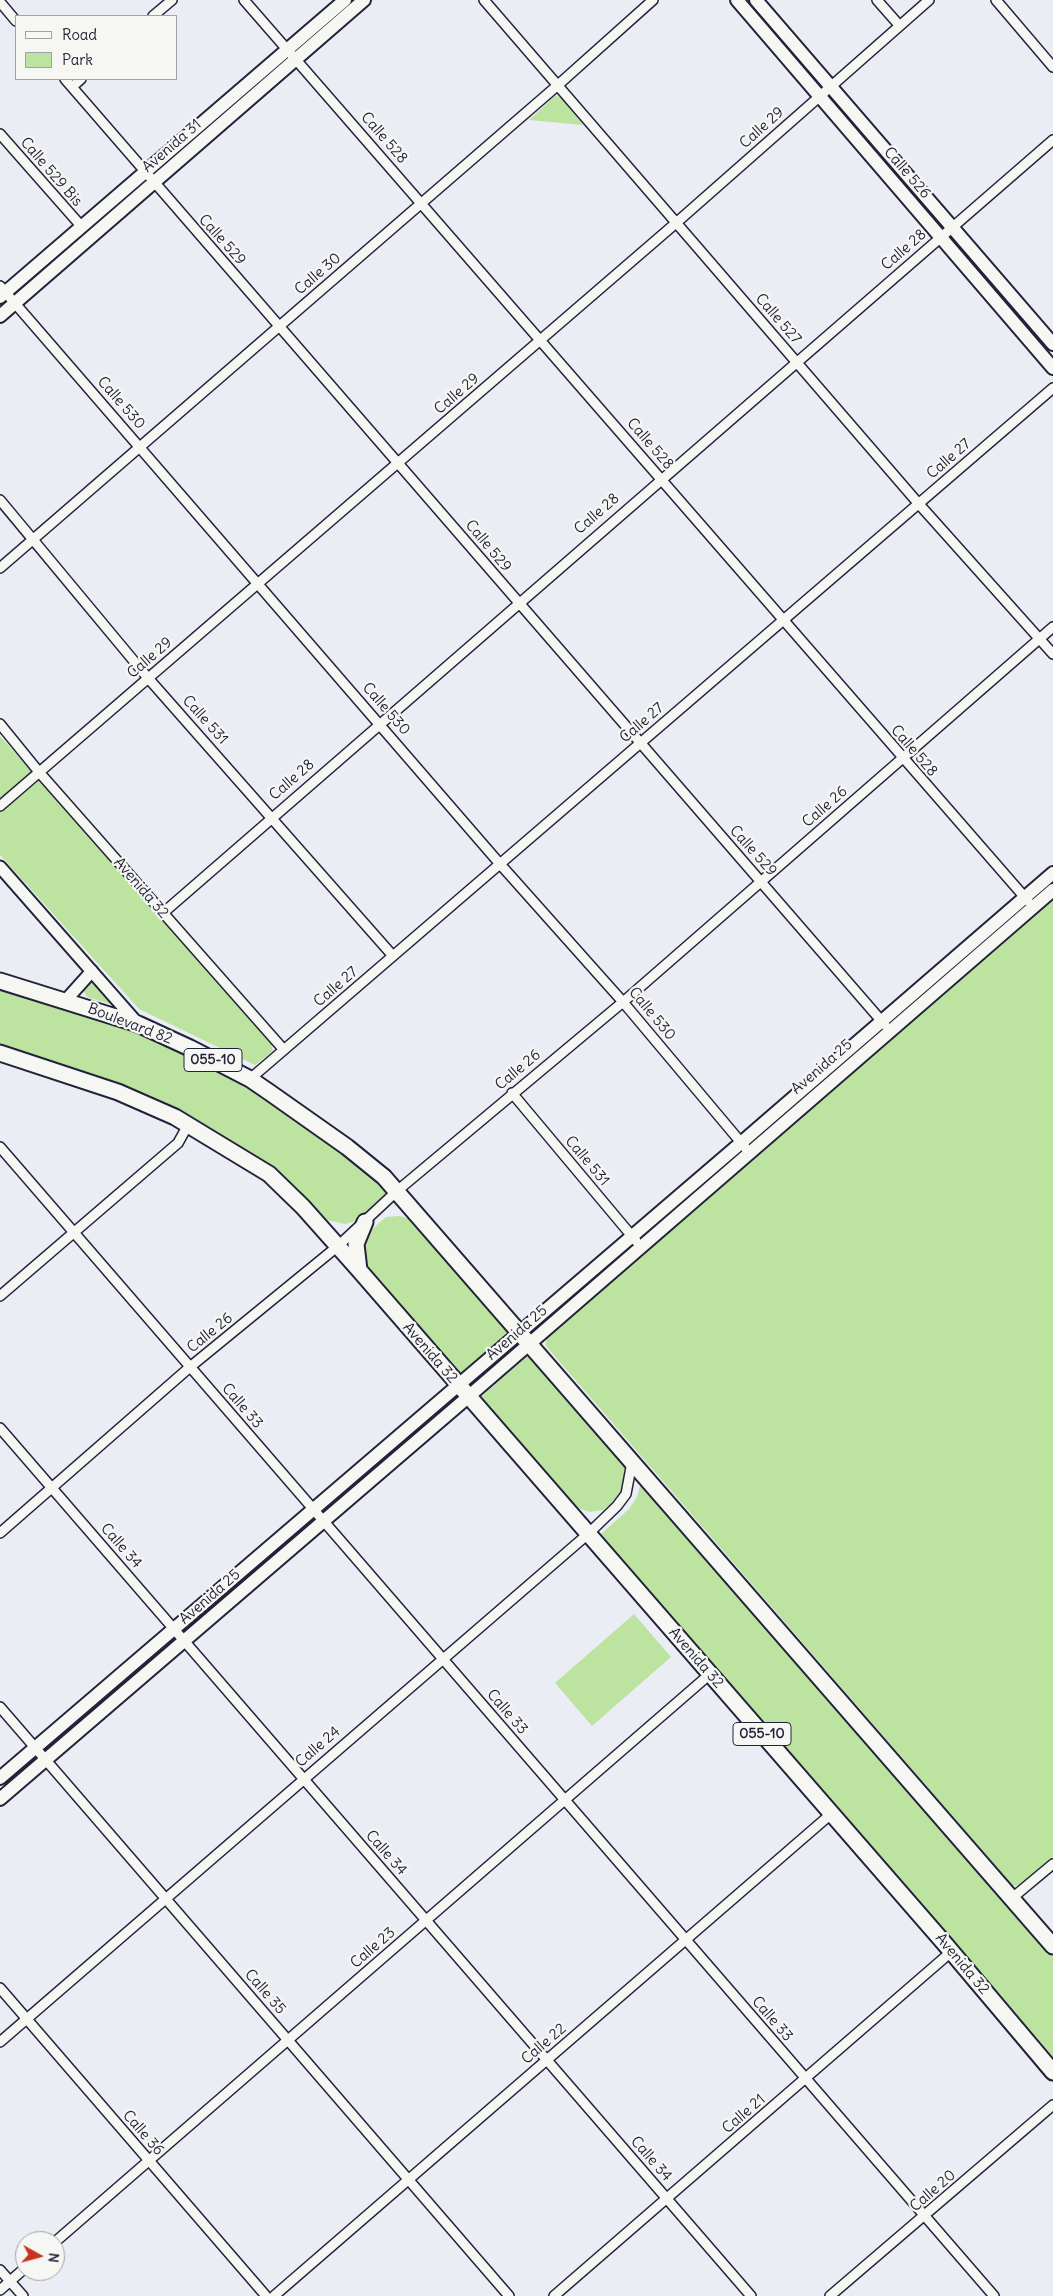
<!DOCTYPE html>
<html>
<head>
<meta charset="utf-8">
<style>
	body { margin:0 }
	#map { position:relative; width:1053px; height:2296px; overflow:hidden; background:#ebedf4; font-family:Delius,sans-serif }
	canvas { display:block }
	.legend { position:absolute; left:15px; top:15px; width:162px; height:65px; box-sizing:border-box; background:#f6f6f2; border:1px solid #a1a1a9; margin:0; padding:6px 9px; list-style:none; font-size:15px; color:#22223b }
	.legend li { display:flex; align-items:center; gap:10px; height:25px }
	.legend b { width:25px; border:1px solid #a1a1a9 }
	.north { position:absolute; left:15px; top:2231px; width:50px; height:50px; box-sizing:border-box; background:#f6f6f2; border:1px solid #a1a1a9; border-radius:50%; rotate:97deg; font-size:14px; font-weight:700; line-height:20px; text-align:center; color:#22223b }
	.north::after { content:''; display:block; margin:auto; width:18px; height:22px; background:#c8321e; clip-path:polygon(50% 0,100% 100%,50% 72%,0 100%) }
</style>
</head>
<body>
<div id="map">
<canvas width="1053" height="2296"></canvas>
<ul class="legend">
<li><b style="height:6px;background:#f6f6f2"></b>Road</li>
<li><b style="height:14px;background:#bce4a0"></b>Park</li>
</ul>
<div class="north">N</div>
</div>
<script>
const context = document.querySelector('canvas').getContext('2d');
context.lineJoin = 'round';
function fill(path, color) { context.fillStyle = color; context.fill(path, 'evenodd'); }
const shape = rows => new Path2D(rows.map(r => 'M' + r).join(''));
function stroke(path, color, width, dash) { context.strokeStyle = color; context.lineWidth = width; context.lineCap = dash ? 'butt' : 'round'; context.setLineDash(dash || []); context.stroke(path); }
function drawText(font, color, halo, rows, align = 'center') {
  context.font = font + ' Delius,sans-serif'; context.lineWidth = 4.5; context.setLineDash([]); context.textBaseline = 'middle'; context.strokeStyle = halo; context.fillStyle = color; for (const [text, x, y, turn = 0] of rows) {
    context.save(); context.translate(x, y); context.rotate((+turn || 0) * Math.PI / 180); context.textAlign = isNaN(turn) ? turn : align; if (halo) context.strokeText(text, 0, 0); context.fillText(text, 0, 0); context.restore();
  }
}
fill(shape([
	[555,96,561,97,583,125,529,120],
	[0,736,270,1039,273,1051,255,1065,139,1009,0,855],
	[1053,898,1053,1857,1020,1885,1013,1886,546,1346,546,1337],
	[92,980,117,1006,87,997,84,992,85,983],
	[0,984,147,1035,227,1073,307,1123,392,1191,359,1220,345,1224,327,1220,307,1198,277,1173,213,1129,161,1102,113,1082,0,1048],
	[399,1216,412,1219,513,1331,460,1376,369,1272,363,1258,364,1243,371,1230,386,1217],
	[531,1352,622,1458,627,1470,624,1489,619,1498,603,1510,590,1512,580,1509,569,1502,479,1399],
	[641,1483,644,1483,1053,1955,1053,2060,600,1538,600,1535,629,1509,637,1497],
	[634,1614,671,1657,592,1726,555,1683]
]), '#bce4a0');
const minor = shape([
	[244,0,1028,901],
	[484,0,918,503,1053,654],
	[877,0,899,25],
	[996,0,1053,67],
	[0,2,16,21],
	[153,16,172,0],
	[65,79,885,1025],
	[72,87,81,79],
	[0,134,82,227],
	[0,286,500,864,623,1002,749,1152],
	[0,500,148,678,393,956],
	[0,568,558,85,653,0],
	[0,724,39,772,284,1050],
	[0,806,676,223,929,0],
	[163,913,1053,140],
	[250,1079,1053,388],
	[512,1093,636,1241],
	[0,1147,994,2296],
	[0,1296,178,1143,188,1125],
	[0,1428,751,2296],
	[0,1533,190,1367,338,1246,397,1191,623,1002,1053,627],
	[0,1707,509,2296],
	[1011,1899,1053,1864],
	[0,1988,266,2296],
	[0,2042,588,1534,617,1506,626,1494,632,1462],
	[55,2242,710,1674],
	[0,2270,23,2296],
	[0,2290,25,2268],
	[274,2296,831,1814],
	[554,2296,951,1952],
	[830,2296,1053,2105]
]);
const tertiary = shape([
	[0,867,138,1024],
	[66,1000,92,971]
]);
const secondary = shape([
	[737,0,1053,368],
	[756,0,1053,344],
	[0,297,345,0],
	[0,316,364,0],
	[0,1778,742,1142,1053,873],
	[0,1799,468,1397,1053,890]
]);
const trunk = shape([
	[0,981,138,1024,190,1048,250,1079,269,1092,347,1147,384,1177,1053,1946],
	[0,1053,118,1092,175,1117,269,1174,303,1207,359,1270,945,1944,1053,2072],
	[359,1270,356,1244,365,1222]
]);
stroke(minor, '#22223b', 12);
stroke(tertiary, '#22223b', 15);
stroke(secondary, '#22223b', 16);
stroke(trunk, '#22223b', 19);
stroke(minor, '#f6f6f2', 9);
stroke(tertiary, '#f6f6f2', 11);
stroke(secondary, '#f6f6f2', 12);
stroke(trunk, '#f6f6f2', 15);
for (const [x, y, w] of [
	[213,1060,58],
	[762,1734,58]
]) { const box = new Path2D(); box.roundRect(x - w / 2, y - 11.5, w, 23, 4); context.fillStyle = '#f6f6f2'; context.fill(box); stroke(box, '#22223b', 1); }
drawText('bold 14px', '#22223b', null, [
	["055-10",213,1060],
	["055-10",762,1734]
]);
drawText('15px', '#22223b', '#f6f6f2', [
	["Calle 29",762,128,-42],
	["Calle 528",384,138,49],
	["Avenida 31",172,146,-41],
	["Calle 529 Bis",51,172,49],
	["Calle 526",907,173,49],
	["Calle 529",222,240,48],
	["Calle 28",904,250,-41],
	["Calle 30",318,274,-41],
	["Calle 527",778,319,49],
	["Calle 29",457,394,-41],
	["Calle 530",121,403,49],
	["Calle 528",650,444,49],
	["Calle 27",949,459,-41],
	["Calle 28",597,514,-41],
	["Calle 529",488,546,50],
	["Calle 29",150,658,-41],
	["Calle 530",386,709,49],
	["Calle 531",205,720,48],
	["Calle 27",642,723,-41],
	["Calle 528",914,751,49],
	["Calle 28",292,780,-41],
	["Calle 26",825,807,-41],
	["Calle 529",753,851,48],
	["Avenida 32",141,888,49],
	["Calle 27",336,987,-41],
	["Calle 530",652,1014,50],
	["Boulevard 82",130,1024,21],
	["Avenida 25",822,1067,-41],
	["Calle 26",518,1070,-40],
	["Calle 531",587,1161,50],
	["Calle 26",210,1333,-39],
	["Avenida 25",517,1333,-41],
	["Avenida 32",430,1353,49],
	["Calle 33",242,1406,49],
	["Calle 34",121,1546,49],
	["Avenida 25",210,1597,-41],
	["Avenida 32",696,1658,49],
	["Calle 33",507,1712,49],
	["Calle 24",318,1747,-41],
	["Calle 34",386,1853,49],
	["Calle 23",373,1948,-41],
	["Avenida 32",962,1964,50],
	["Calle 35",265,1992,49],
	["Calle 33",772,2019,49],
	["Calle 22",544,2044,-41],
	["Calle 21",744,2114,-41],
	["Calle 36",143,2133,49],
	["Calle 34",651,2159,49],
	["Calle 20",933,2191,-41]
]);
</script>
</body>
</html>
